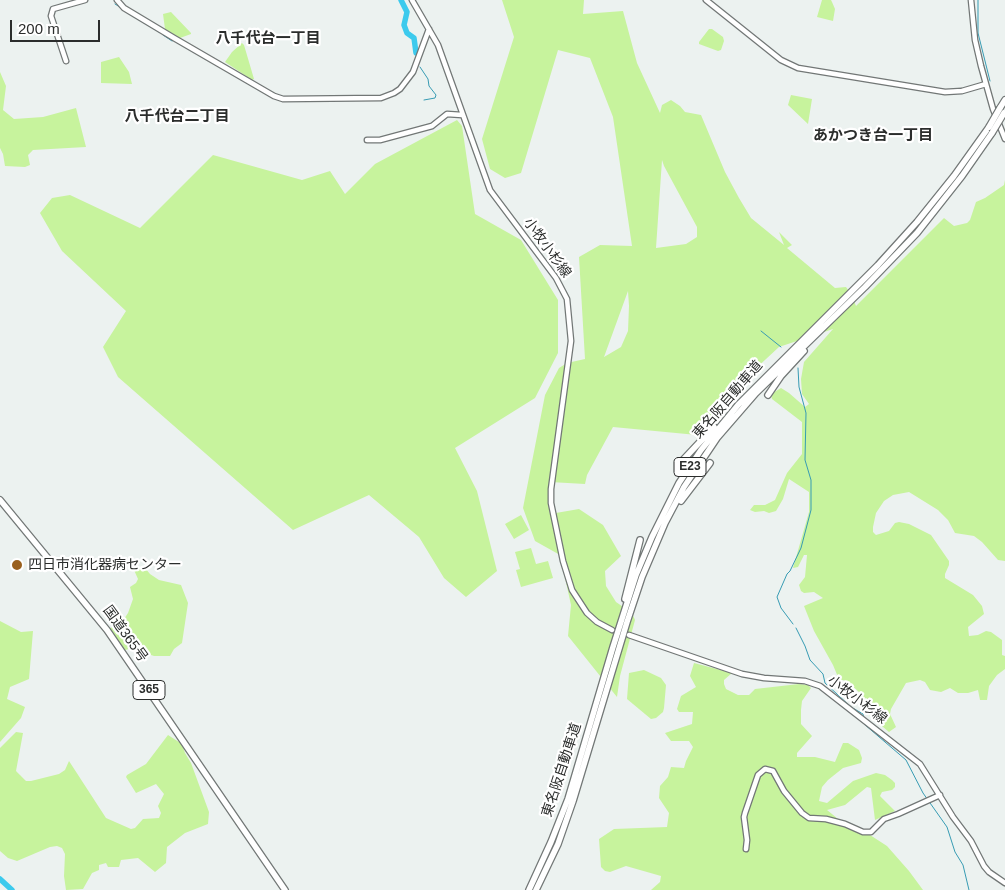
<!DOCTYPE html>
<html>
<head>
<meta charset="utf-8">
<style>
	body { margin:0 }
	#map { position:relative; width:1005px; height:890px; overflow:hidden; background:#ecf2f0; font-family:Arial,sans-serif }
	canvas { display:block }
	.scale { position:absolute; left:10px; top:20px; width:90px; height:22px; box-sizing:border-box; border:2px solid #2b2d2c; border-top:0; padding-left:6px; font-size:15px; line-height:18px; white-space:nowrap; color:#2b2d2c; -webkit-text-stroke:4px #fff; paint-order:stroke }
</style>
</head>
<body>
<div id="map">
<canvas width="1005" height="890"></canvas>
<div class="scale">200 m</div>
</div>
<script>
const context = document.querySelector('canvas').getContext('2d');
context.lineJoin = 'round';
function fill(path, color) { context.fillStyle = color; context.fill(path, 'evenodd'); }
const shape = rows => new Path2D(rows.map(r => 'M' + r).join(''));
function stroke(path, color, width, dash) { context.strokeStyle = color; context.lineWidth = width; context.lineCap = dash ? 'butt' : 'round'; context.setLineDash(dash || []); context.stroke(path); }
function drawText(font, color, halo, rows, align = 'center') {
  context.font = font + ' Arial,"Noto Sans JP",sans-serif'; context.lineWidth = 4.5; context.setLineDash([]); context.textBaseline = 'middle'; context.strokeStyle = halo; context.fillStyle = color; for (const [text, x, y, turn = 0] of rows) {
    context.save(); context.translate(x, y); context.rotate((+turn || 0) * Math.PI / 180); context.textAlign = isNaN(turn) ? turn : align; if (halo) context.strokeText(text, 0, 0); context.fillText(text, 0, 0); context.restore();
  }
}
fill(shape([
	[502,0,584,0,583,14,623,11,637,63,660,113,662,105,671,100,680,106,685,112,701,115,725,172,739,198,751,218,784,245,779,232,792,245,787,248,835,288,846,287,851,294,856,306,944,218,954,226,967,223,970,220,976,202,985,198,1004,185,1005,180,1005,561,998,560,982,542,974,536,955,533,948,520,938,510,909,492,893,495,884,501,876,513,873,527,873,532,876,535,889,531,895,523,899,522,909,524,931,535,949,561,949,565,945,574,945,578,973,595,982,606,984,614,968,627,969,636,978,635,986,631,991,632,1002,640,1002,655,1005,656,1005,669,997,675,989,686,987,700,980,700,978,690,968,693,958,693,950,688,941,692,930,690,925,682,920,680,906,683,891,709,890,714,896,727,889,732,864,711,860,693,847,681,842,680,838,677,833,665,814,631,804,606,823,598,814,592,804,593,801,591,799,585,805,577,807,555,804,555,798,567,793,568,809,512,809,492,789,479,783,499,776,511,769,513,764,511,755,512,750,510,754,505,765,505,775,500,787,473,802,454,802,422,772,399,771,394,781,388,789,393,805,407,809,404,802,394,801,379,804,362,833,329,779,347,725,397,697,435,613,427,587,475,585,484,550,482,548,502,550,514,579,509,603,525,621,556,605,571,606,586,616,602,632,613,635,620,620,676,617,697,568,636,571,605,560,555,535,541,523,508,545,395,559,368,567,363,585,359,579,257,600,245,632,246,613,117,590,58,558,50,521,173,505,178,490,169,482,139,514,37],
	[662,160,664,166,697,227,697,237,686,244,656,248],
	[628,291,629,306,628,331,621,347,604,357],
	[822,0,831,0,832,2,835,9,833,21,817,17],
	[171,12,191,33,191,34,180,38,165,29,163,14],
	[709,29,712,29,723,37,724,41,721,50,718,51,699,44,699,42],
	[242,43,244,45,254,79,252,80,225,62,232,52],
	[119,57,129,72,132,84,101,83,101,62],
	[0,72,6,86,3,110,14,119,43,117,76,108,86,147,33,150,28,155,30,165,25,167,5,166,3,154,0,148],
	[791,95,812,99,808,124,788,105],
	[457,120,462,126,475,214,521,240,558,300,558,353,535,398,455,448,477,491,497,571,466,597,444,578,419,537,369,495,293,530,118,377,103,347,126,311,62,251,40,213,52,198,70,195,140,228,213,155,302,180,330,171,345,194,375,164],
	[521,515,529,530,514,539,505,524],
	[531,548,536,564,548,561,553,578,521,587,516,570,520,569,515,552],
	[145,568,150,574,159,580,181,585,188,603,182,643,174,649,170,656,154,656,145,653,137,647,125,650,110,628,120,625,128,613,133,599,130,587,136,583,138,579,134,570],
	[0,621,21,632,33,631,29,679,10,687,7,699,25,707,21,718,0,742],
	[694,663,732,673,724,680,724,684,726,689,738,695,749,695,755,689,799,684,808,685,811,688,802,701,801,710,801,724,812,736,797,753,797,757,815,757,835,762,843,743,848,743,859,750,862,758,861,763,843,768,828,780,822,787,819,801,827,803,853,781,876,773,885,775,892,780,895,783,895,787,892,790,882,792,880,796,895,811,875,820,871,788,867,787,845,805,827,810,848,827,870,835,887,846,909,871,923,890,651,890,660,882,661,876,626,866,610,872,605,871,601,867,599,839,614,829,667,827,669,813,659,798,660,786,668,777,671,767,684,768,686,761,693,747,689,741,671,741,665,733,692,724,693,712,679,712,677,709,681,696,696,687,690,676],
	[644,670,661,678,666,685,664,708,663,712,656,718,651,719,627,699,629,673],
	[16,732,23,733,16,771,26,781,31,781,59,774,65,770,69,761,106,818,131,829,135,828,143,819,159,818,161,813,158,806,164,794,156,784,136,793,126,777,127,775,146,764,168,735,182,744,185,753,191,763,209,812,208,824,185,833,167,847,166,863,155,872,138,858,121,860,119,867,108,867,106,863,99,865,99,870,92,873,83,889,66,890,64,876,65,854,62,848,57,846,50,847,17,861,8,858,0,851,0,748]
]), '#c7f39d');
stroke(shape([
	[978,0,978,33,990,81],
	[115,4,123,9],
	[126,12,159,32],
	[163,35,172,41],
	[420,67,428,79,429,86,436,95,435,98,424,100],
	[761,331,781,347],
	[793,624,781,608,777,597,787,574,790,571,801,548,811,510,811,480,805,460,806,413,799,387,798,368],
	[796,628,805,646,810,660,823,674,825,683,851,707,863,714,864,720],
	[864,724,906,760,923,793,947,827,955,852,963,865,969,890]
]), '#379bb3', 1);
stroke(shape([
	[401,0,407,12,404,25,407,33,414,38,416,53],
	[0,879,12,890]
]), '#3ccaed', 5.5);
const secondary = shape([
	[117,0,124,8,174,38,274,96,283,99,381,98,394,93,400,89,413,72,429,29],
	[412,0,438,45,490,190,556,278,567,299,571,341,551,489,551,503,563,561,572,590,587,613,597,622,612,630],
	[706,0,781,60,798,68,945,92,962,91,986,84],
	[971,0,975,40,981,66,993,109,1005,139],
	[66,61,51,16,53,9,85,0],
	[367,140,380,140,432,126,447,114,462,115],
	[629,635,742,674,764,678,805,681,820,686,920,764,953,817,971,841,984,866,989,872,1005,883],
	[746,849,747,840,744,817,745,813,758,775,765,769,773,771,784,791,802,813,809,818,826,819,845,824,863,832,871,832,884,819,898,814,940,795]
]);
const highway = shape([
	[1000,108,1005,100],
	[768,395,781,376,804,351],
	[683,460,714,427],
	[0,500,107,630,285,890],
	[681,501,710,463],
	[625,599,640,540],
	[529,890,551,842,568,799,613,647,636,575,652,537,679,483,701,450,738,405,878,265,917,222,954,176,989,127],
	[536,890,558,844,573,801,627,622,642,577,665,523,684,487,717,438,756,393,865,287,917,233,962,176,992,133]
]);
stroke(secondary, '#727776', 7);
stroke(highway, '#727776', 8);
stroke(secondary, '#fff', 4.5);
stroke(highway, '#fff', 5.5);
const highwayBridge = shape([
	[989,127,1000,108],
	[992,133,1004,113]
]);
stroke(highwayBridge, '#727776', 8, []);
stroke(highwayBridge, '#fff', 5.5);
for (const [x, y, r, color] of [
	[17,565,6,"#9a601e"]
]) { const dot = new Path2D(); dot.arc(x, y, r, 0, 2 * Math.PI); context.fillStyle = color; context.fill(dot); stroke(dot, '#fff', 2); }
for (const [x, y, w] of [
	[690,467,32],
	[149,690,32]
]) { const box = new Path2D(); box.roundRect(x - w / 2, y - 9.5, w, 19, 4); context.fillStyle = '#fff'; context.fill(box); stroke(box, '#2b2d2c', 1); }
drawText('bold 12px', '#2b2d2c', null, [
	["E23",690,467],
	["365",149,690]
]);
drawText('14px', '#2b2d2c', '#fff', [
	["小牧小杉線",547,248,54],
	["東名阪自動車道",728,400,-49],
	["国道365号",125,634,54],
	["小牧小杉線",857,700,37],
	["東名阪自動車道",562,770,-72]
]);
drawText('14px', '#2b2d2c', '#fff', [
	["四日市消化器病センター",28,565]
], 'left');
drawText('bold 15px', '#2b2d2c', '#fff', [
	["八千代台一丁目",268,39],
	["八千代台二丁目",177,117],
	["あかつき台一丁目",873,136]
]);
</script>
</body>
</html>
